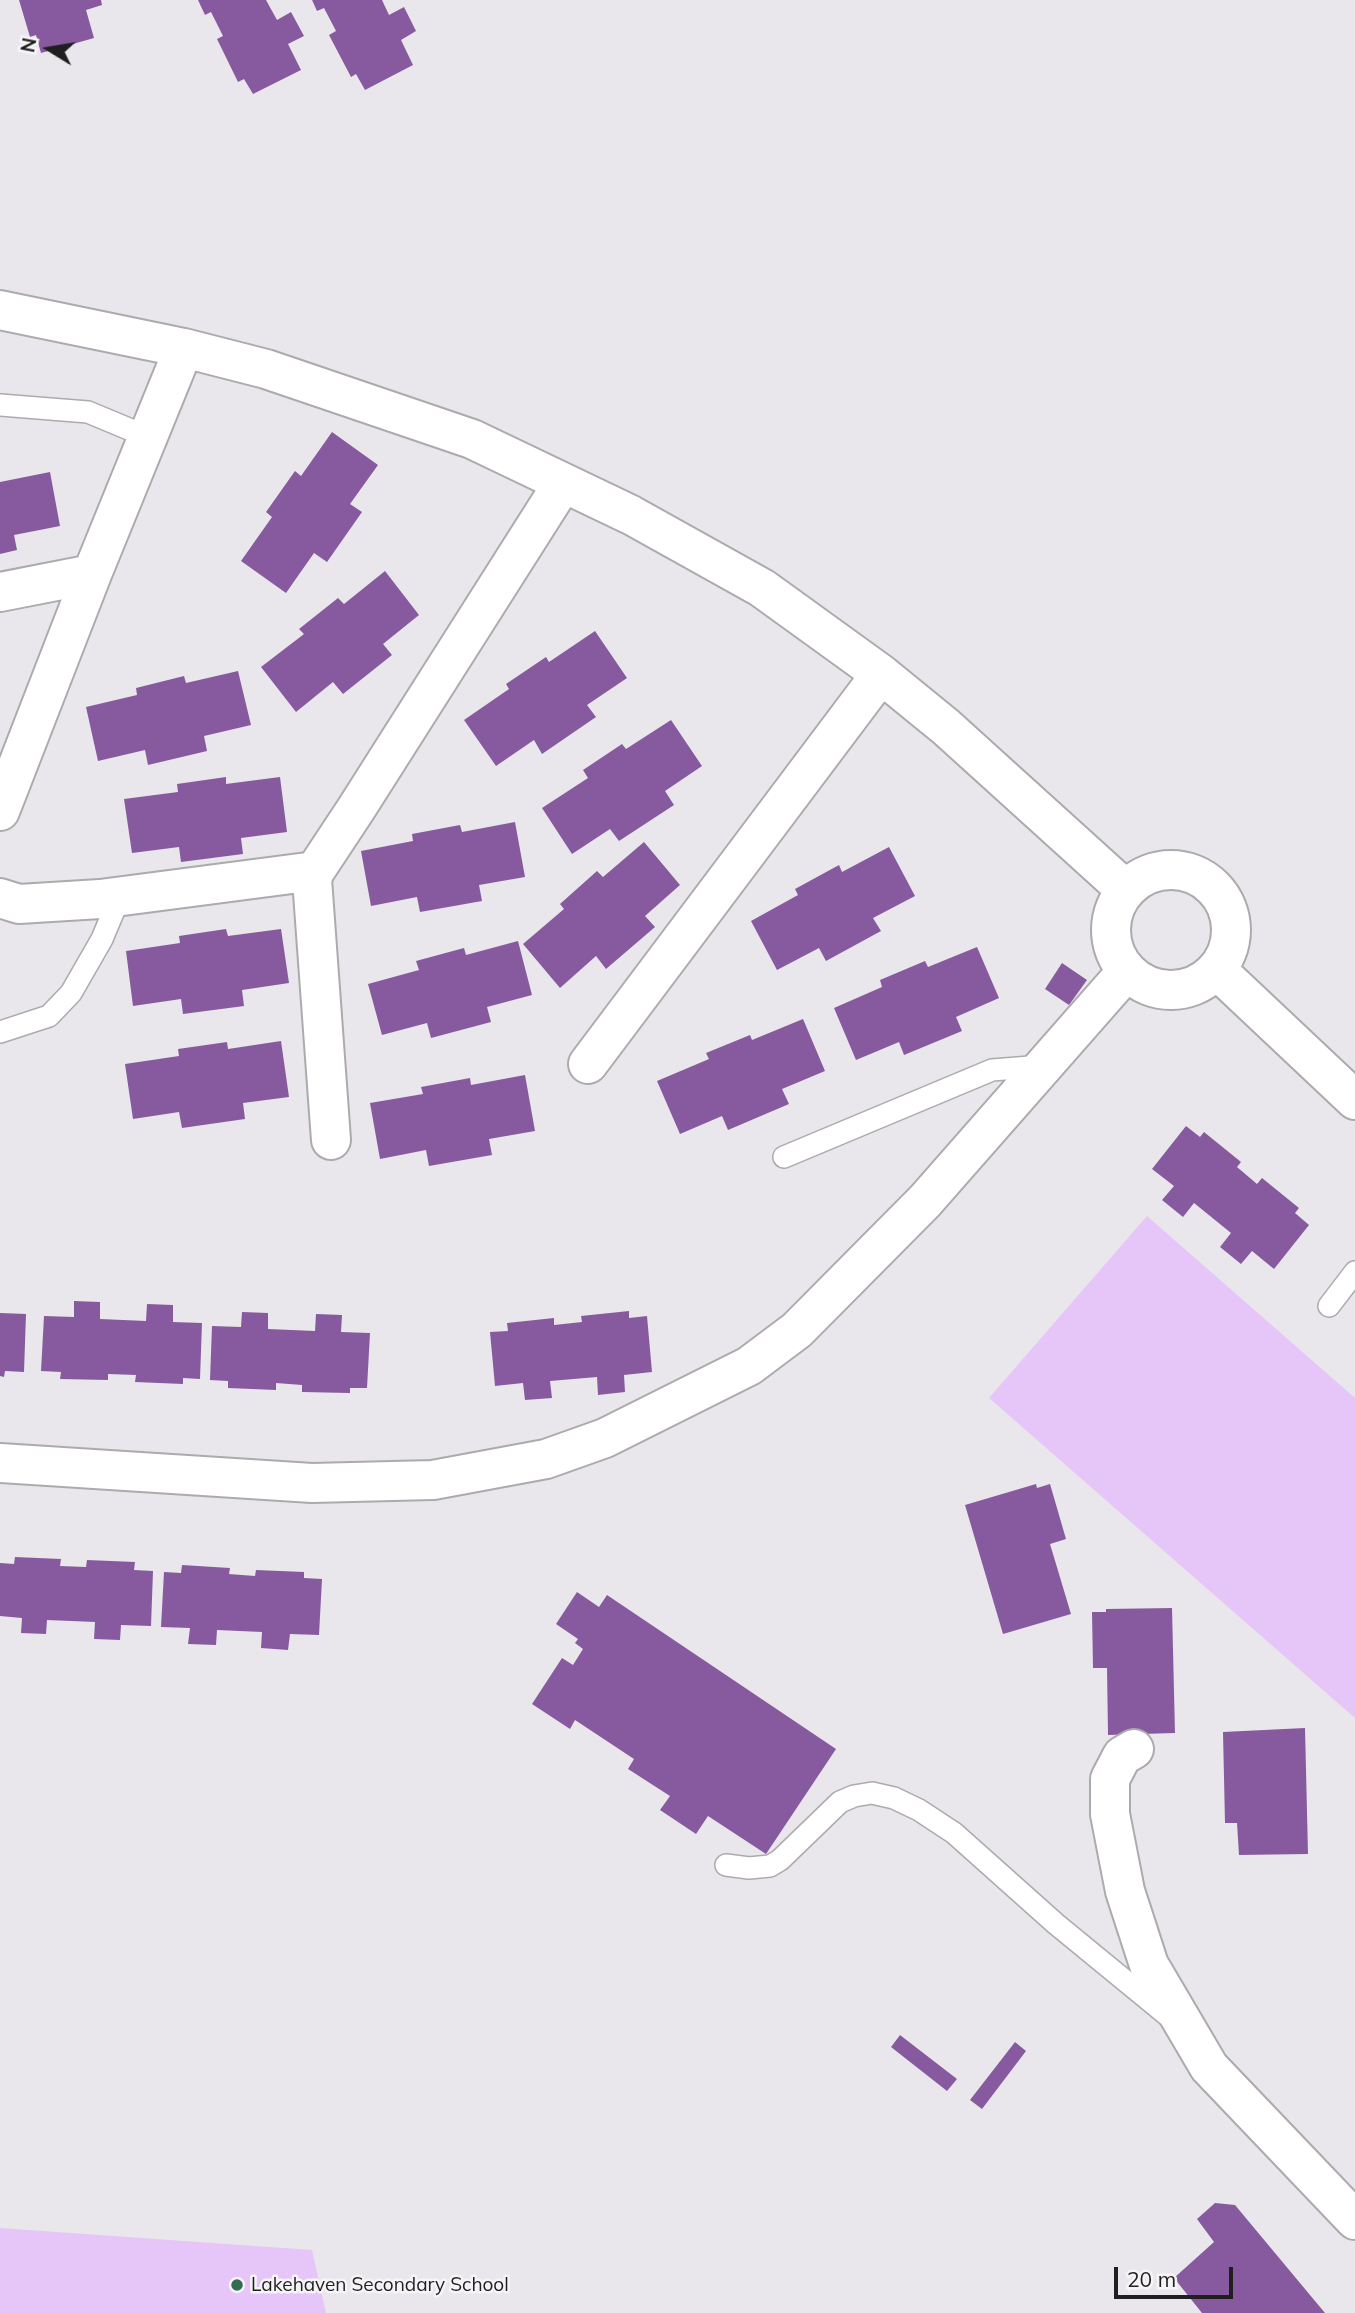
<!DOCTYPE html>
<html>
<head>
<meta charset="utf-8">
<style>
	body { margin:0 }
	#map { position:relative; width:1355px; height:2313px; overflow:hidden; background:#e9e7eb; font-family:Mulish,sans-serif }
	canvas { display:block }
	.north { position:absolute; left:14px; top:14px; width:70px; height:70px; -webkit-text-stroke:5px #f7f4f8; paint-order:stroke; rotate:281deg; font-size:19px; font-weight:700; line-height:28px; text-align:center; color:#201f20 }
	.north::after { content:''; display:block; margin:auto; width:24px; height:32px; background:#201f20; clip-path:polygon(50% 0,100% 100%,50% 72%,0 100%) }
	.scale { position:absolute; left:1114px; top:2267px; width:119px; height:32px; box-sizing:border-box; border:4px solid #201f20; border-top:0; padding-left:9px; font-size:21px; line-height:24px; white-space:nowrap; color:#201f20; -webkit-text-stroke:5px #f7f4f8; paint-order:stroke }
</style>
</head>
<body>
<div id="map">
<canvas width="1355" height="2313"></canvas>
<div class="north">N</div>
<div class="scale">20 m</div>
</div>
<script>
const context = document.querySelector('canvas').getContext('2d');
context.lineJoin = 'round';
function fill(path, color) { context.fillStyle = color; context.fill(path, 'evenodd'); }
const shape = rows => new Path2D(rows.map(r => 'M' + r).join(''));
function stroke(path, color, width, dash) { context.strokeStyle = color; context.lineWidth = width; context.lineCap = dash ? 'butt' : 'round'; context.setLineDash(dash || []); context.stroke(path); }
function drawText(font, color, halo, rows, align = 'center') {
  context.font = font + ' Mulish,sans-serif'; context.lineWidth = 5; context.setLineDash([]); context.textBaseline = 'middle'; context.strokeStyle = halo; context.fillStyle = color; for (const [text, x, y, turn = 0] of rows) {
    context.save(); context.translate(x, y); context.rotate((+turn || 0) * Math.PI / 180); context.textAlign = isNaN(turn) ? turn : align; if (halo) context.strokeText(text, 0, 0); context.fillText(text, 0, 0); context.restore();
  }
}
fill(shape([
	[1147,1216,1355,1398,1355,1718,989,1398],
	[0,2228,312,2250,326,2313,0,2313]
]), '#e6c5f9');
fill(shape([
	[19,0,101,0,102,5,86,10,94,38,41,53,36,35,30,37],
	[198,0,266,0,277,20,291,12,304,36,288,44,301,70,253,94,244,79,238,82,217,39,223,36,211,12,205,15],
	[312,0,382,0,389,15,404,7,416,31,401,40,413,65,365,90,356,74,351,77,329,35,336,31,324,8,317,11],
	[332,432,378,465,350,504,362,512,327,562,314,553,286,593,241,561,272,517,266,512,295,471,301,476],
	[50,472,60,526,14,535,17,550,0,554,0,482],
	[385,571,419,615,383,644,392,655,343,694,333,682,296,712,261,667,304,634,299,629,338,598,344,604],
	[595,631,627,678,587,705,596,717,542,754,534,740,496,766,464,720,509,689,506,684,546,657,549,662],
	[238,671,251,725,204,736,207,751,148,765,145,750,98,761,86,707,137,695,136,688,184,676,186,683],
	[671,720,702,766,665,791,674,805,619,841,610,829,572,854,542,808,588,778,583,770,622,744,626,749],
	[226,777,226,784,280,777,287,832,241,838,243,854,181,862,179,847,132,853,124,799,178,792,177,784],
	[515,822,525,877,479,885,482,901,420,912,417,897,371,906,361,851,413,841,412,834,460,825,462,832],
	[644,842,680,885,645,916,655,927,606,969,596,956,560,988,523,944,564,909,560,904,597,871,603,877],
	[889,847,915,896,873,918,881,931,826,961,819,948,777,970,751,921,798,895,795,889,839,865,842,872],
	[226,929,228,936,281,929,289,983,242,990,244,1006,183,1014,181,999,133,1006,126,951,180,943,179,936],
	[518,941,532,995,487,1007,491,1022,431,1038,427,1023,382,1035,368,984,419,970,416,961,464,948,466,955],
	[977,947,999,998,956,1017,962,1031,904,1055,899,1042,856,1060,834,1008,882,987,880,980,925,961,928,967],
	[1062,963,1087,980,1069,1005,1045,989],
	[803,1019,825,1071,782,1089,789,1104,728,1130,722,1116,680,1134,657,1081,709,1059,706,1053,750,1035,752,1040],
	[281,1041,289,1097,243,1103,245,1119,182,1128,179,1112,133,1119,125,1064,179,1056,178,1049,227,1042,228,1049],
	[525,1075,535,1131,489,1139,492,1155,429,1166,426,1150,380,1159,370,1103,423,1094,421,1087,470,1078,471,1085],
	[1186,1126,1200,1137,1204,1132,1241,1162,1237,1167,1257,1184,1262,1178,1299,1208,1295,1213,1309,1225,1274,1269,1252,1251,1241,1264,1220,1247,1231,1233,1194,1203,1183,1217,1162,1200,1174,1186,1152,1169],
	[74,1301,100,1302,100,1319,146,1321,147,1304,173,1305,173,1322,202,1323,200,1379,183,1378,183,1384,135,1382,136,1375,108,1374,108,1380,60,1379,61,1372,41,1371,44,1316,74,1317],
	[629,1311,629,1318,647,1316,652,1372,624,1375,625,1392,598,1395,597,1377,550,1381,552,1398,525,1400,523,1383,495,1386,490,1332,508,1331,507,1323,554,1318,554,1325,582,1322,581,1316],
	[242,1312,268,1313,268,1329,315,1331,316,1314,342,1315,341,1332,370,1333,367,1388,350,1388,350,1393,302,1392,302,1385,276,1383,276,1390,228,1388,228,1381,210,1380,212,1326,241,1327],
	[0,1313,26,1314,24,1372,5,1371,4,1377,0,1376],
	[1036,1484,1037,1488,1050,1484,1066,1539,1050,1544,1071,1614,1003,1634,965,1505],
	[15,1557,61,1559,60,1566,86,1567,87,1560,135,1562,134,1570,153,1571,151,1626,121,1625,120,1640,94,1639,95,1622,47,1620,46,1634,21,1633,22,1618,0,1616,0,1563,14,1564],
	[182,1565,230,1568,229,1574,255,1576,256,1570,304,1572,304,1578,322,1579,319,1635,290,1634,288,1650,261,1648,262,1632,217,1630,216,1645,188,1644,190,1628,161,1627,164,1572,181,1573],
	[577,1592,599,1607,607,1595,836,1749,766,1854,708,1816,696,1834,660,1810,670,1796,628,1769,634,1759,575,1720,570,1729,532,1704,562,1658,573,1665,583,1649,575,1643,578,1639,556,1624],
	[1172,1608,1175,1733,1108,1735,1107,1668,1093,1668,1092,1612,1106,1612,1106,1609],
	[1305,1728,1308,1854,1239,1855,1237,1823,1225,1823,1223,1732],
	[900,2035,957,2079,947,2091,891,2047],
	[1015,2042,1026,2051,982,2109,970,2100],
	[1215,2203,1235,2205,1325,2313,1202,2313,1174,2278,1214,2242,1197,2219]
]), '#875a9f');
const service = shape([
	[0,405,88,412,136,432,148,441],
	[0,1032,49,1016,71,993,102,939,120,896],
	[784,1157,992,1070,1043,1066],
	[1329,1306,1355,1272],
	[726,1865,749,1868,770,1866,780,1860,840,1802,854,1796,872,1793,894,1798,919,1810,954,1833,1056,1924,1167,2015]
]);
const minor = shape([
	[0,310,184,348,266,369,472,439,631,515,762,588,881,674,946,727,1126,890],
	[0,592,92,574],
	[0,811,92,574,184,348],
	'1111 930a60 60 0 1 1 120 0a60 60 0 1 1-120 0Z',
	[0,898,19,904,100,899,315,871],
	[1217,970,1355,1100],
	[588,1064,881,674],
	[331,1140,312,879,315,871,356,809,563,483],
	[0,1463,312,1483,433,1480,546,1459,605,1438,749,1366,797,1330,925,1201,1127,971],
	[1134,1749,1122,1756,1110,1779,1110,1814,1125,1891,1149,1965,1209,2067,1355,2220]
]);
stroke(service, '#adaaae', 24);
stroke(minor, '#adaaae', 42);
stroke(service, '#fff', 21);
stroke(minor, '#fff', 38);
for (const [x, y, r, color] of [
	[237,2285,7,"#336b53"]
]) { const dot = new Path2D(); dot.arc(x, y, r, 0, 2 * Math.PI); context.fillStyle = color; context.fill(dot); stroke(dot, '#f7f4f8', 2.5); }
drawText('19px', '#201f20', '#f7f4f8', [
	["Lakehaven Secondary School",251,2285]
], 'left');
</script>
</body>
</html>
